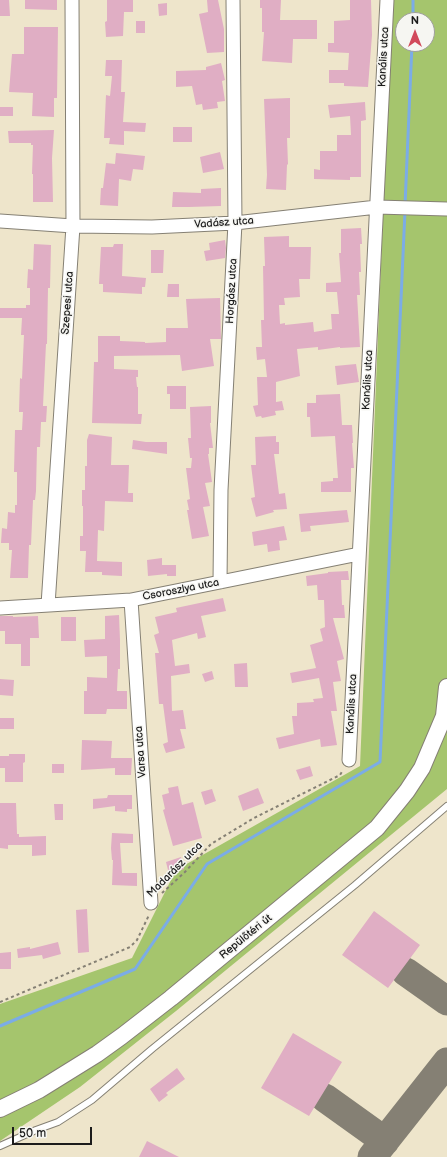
<!DOCTYPE html>
<html>
<head>
<meta charset="utf-8">
<style>
	body { margin:0 }
	#map { position:relative; width:447px; height:1157px; overflow:hidden; background:#eee5cb; font-family:"Balsamiq Sans",sans-serif }
	canvas { display:block }
	.north { position:absolute; left:395px; top:12px; width:40px; height:40px; box-sizing:border-box; background:#f6f6f2; border:1px solid #9f9f9c; border-radius:50%; rotate:0deg; font-size:11px; font-weight:700; line-height:16px; text-align:center; color:#1c1c1c }
	.north::after { content:''; display:block; margin:auto; width:14px; height:18px; background:#d1495b; clip-path:polygon(50% 0,100% 100%,50% 72%,0 100%) }
	.scale { position:absolute; left:12px; top:1127px; width:80px; height:18px; box-sizing:border-box; border:2px solid #1c1c1c; border-top:0; padding-left:5px; font-size:12px; line-height:14px; white-space:nowrap; color:#1c1c1c; -webkit-text-stroke:3px #f6f6f2; paint-order:stroke }
</style>
</head>
<body>
<div id="map">
<canvas width="447" height="1157"></canvas>
<div class="north">N</div>
<div class="scale">50 m</div>
</div>
<script>
const context = document.querySelector('canvas').getContext('2d');
context.lineJoin = 'round';
function fill(path, color) { context.fillStyle = color; context.fill(path, 'evenodd'); }
const shape = rows => new Path2D(rows.map(r => 'M' + r).join(''));
function stroke(path, color, width, dash) { context.strokeStyle = color; context.lineWidth = width; context.lineCap = dash ? 'butt' : 'round'; context.setLineDash(dash || []); context.stroke(path); }
function drawText(font, color, halo, rows, align = 'center') {
  context.font = font + ' "Balsamiq Sans",sans-serif'; context.lineWidth = 3; context.setLineDash([]); context.textBaseline = 'middle'; context.strokeStyle = halo; context.fillStyle = color; for (const [text, x, y, turn = 0] of rows) {
    context.save(); context.translate(x, y); context.rotate((+turn || 0) * Math.PI / 180); context.textAlign = isNaN(turn) ? turn : align; if (halo) context.strokeText(text, 0, 0); context.fillText(text, 0, 0); context.restore();
  }
}
fill(shape([
	[392,0,447,0,447,789,176,1011,80,1087,0,1141,0,1004,132,958,176,870,360,766],
	[403,20,427,20,427,44,403,44]
]), '#a5c56d');
stroke(shape([
	[413,20,413,0],
	[405,205,412,44],
	[0,1026,135,969,207,864,380,762,405,211]
]), '#7bace6', 3);
stroke(shape([
	[406,972,447,1001],
	[325,1098,385,1141],
	[372,1157,447,1062]
]), '#858074', 29);
fill(shape([
	[0,0,9,0,10,16,0,16],
	[25,0,57,0,57,10,25,9],
	[107,0,133,0,133,12,124,12,123,36,106,37,105,22,107,21],
	[207,0,218,0,224,29,224,52,207,53,199,14,208,12],
	[260,0,281,0,280,20,317,20,317,39,293,39,292,63,262,61,264,32,262,32,262,8,260,8],
	[350,0,371,0,372,35,368,87,344,86,344,83,329,83,329,70,348,70,349,53,328,52,328,43,334,43,334,21,350,20],
	[167,3,167,15,159,16,158,4],
	[136,21,145,21,145,33,136,33],
	[24,27,58,27,57,98,54,98,54,117,32,116,33,93,9,92,12,54,24,54],
	[106,60,122,60,121,92,125,92,123,122,146,123,145,132,124,131,124,145,109,144,110,138,104,138,106,95,110,96,112,76,105,76],
	[221,63,225,80,222,81,225,101,217,102,218,108,203,110,202,104,196,105,192,86,176,87,176,71,206,70,206,67],
	[290,98,290,138,287,138,288,164,287,165,286,190,266,189,267,175,264,99],
	[365,102,366,120,361,121,361,177,350,177,350,180,314,179,314,169,320,170,320,151,337,151,337,135,351,135,350,116,330,118,328,105],
	[0,107,13,107,13,116,0,116],
	[173,127,192,127,192,142,173,142],
	[54,130,52,158,53,202,33,202,33,174,32,174,33,145,31,145,31,143,9,143,8,131],
	[220,152,224,169,203,173,200,157],
	[116,153,145,156,143,170,133,169,131,181,119,179,118,206,100,205,101,188,103,188,106,163,115,164],
	[221,188,221,206,189,207,172,207,173,192,201,193,201,189],
	[361,228,362,244,360,244,361,272,359,272,360,295,357,295,360,347,340,348,340,347,318,350,318,347,297,349,300,376,276,382,276,402,282,401,284,410,275,411,276,415,262,418,261,416,256,417,253,406,258,405,257,377,267,377,265,359,257,360,256,347,262,347,261,320,264,320,263,266,265,266,264,237,289,236,289,247,311,247,310,279,299,279,300,297,284,298,285,305,279,305,280,324,285,323,285,325,313,322,314,332,332,329,331,314,339,314,337,292,326,292,326,283,341,282,339,253,341,253,341,229],
	[225,240,226,248,225,258,206,261,204,251,210,250,209,243],
	[34,244,51,245,50,288,48,288,47,344,46,344,43,406,47,406,46,422,41,422,40,447,37,447,36,491,35,500,33,500,31,545,29,545,28,578,10,578,12,550,9,550,9,543,1,543,2,528,7,529,8,512,15,513,15,505,17,505,17,472,14,472,15,430,22,430,23,412,19,412,20,378,22,379,24,335,21,335,22,318,0,318,0,308,26,308,26,305,30,305,30,288,27,288,28,269,33,270],
	[114,244,123,244,122,276,146,278,145,287,142,287,142,294,103,292,103,284,99,284,101,247,113,247],
	[151,250,164,250,163,273,151,273],
	[168,284,179,284,179,297,167,297],
	[220,298,221,339,210,339,214,366,182,371,180,355,114,356,114,369,138,370,138,377,136,377,137,387,138,387,138,414,142,414,141,424,92,423,94,362,98,362,98,336,120,336,120,341,145,342,145,343,166,342,166,328,188,328,186,299],
	[356,364,359,382,337,385,335,366],
	[167,386,186,386,186,409,170,409,170,394,167,394],
	[340,394,342,425,352,425,353,443,352,443,354,468,351,468,351,492,321,492,321,482,333,481,333,478,338,478,335,436,311,437,310,417,307,417,307,403,316,403,316,395],
	[211,406,211,423,210,423,213,448,209,448,209,454,208,454,212,482,205,483,210,506,203,507,209,536,192,539,187,510,189,510,187,500,190,499,186,468,191,468,192,458,190,458,188,438,191,438,190,407],
	[89,434,112,437,111,465,129,465,128,493,133,493,133,502,105,501,104,531,98,530,97,561,122,562,122,576,102,575,102,572,85,572,86,551,80,551,80,536,83,536,83,506,82,506,82,490,85,490,85,466,87,466,87,440],
	[276,436,276,442,279,442,279,454,274,454,279,494,285,493,287,509,273,510,274,512,256,517,251,498,255,497,251,465,256,465,255,437],
	[133,440,146,442,167,442,167,454,132,449],
	[347,510,349,522,310,526,311,531,301,532,299,514],
	[284,526,287,540,279,541,280,550,268,552,267,544,254,546,252,532],
	[162,558,162,565,176,565,176,576,167,576,167,574,148,576,147,560],
	[348,571,349,580,341,580,342,605,344,605,345,618,333,618,344,659,337,661,341,681,333,682,337,711,331,711,337,745,321,747,320,739,279,749,276,738,294,734,292,716,297,716,297,703,314,702,313,699,323,698,319,678,292,683,290,673,316,668,310,645,323,641,320,629,325,627,324,600,318,600,317,585,307,586,306,576,328,573,328,572],
	[223,598,226,611,201,616,206,637,198,639,197,633,172,640,175,666,189,664,190,673,171,676,172,711,183,710,186,729,180,729,185,748,166,753,163,744,168,742,163,704,159,704,155,653,159,653,154,635,159,633,155,617,177,612,176,608],
	[119,615,120,640,120,669,118,669,117,691,127,691,127,709,107,709,106,714,84,714,84,691,87,691,87,677,107,678,107,656,85,657,84,640,105,639,105,616],
	[0,616,13,616,13,617,38,616,39,638,30,638,30,666,21,666,21,644,5,644,5,631,0,631],
	[61,617,76,617,76,641,61,641],
	[247,663,248,687,235,687,234,664],
	[212,671,214,679,205,682,202,674],
	[0,679,14,680,13,696,0,695],
	[0,718,14,718,14,729,0,729],
	[82,740,112,741,111,758,132,758,131,775,115,775,115,768,81,770],
	[9,754,25,754,25,762,23,763,23,782,5,782,5,768,0,768,0,756,9,756],
	[52,764,64,764,64,773,52,773],
	[310,766,313,776,300,780,296,770],
	[178,786,182,805,193,802,202,838,173,846,163,810,165,809,162,795,169,793,168,788],
	[258,788,264,803,243,811,238,796],
	[212,789,216,801,205,805,201,792],
	[108,795,132,795,132,809,127,809,127,812,115,811,115,806,93,809,93,799,107,798],
	[0,803,16,803,17,834,19,834,19,837,46,836,46,855,32,856,32,845,8,845,8,849,0,848],
	[54,804,63,804,63,820,55,820],
	[112,833,133,834,133,843,120,843,122,873,137,873,137,886,112,885,113,860,112,860,111,848],
	[181,857,184,869,169,874,166,862],
	[87,909,89,952,78,953,76,910],
	[374,911,420,945,388,988,342,955],
	[58,942,61,954,43,959,42,955,18,958,17,949,30,947,30,949],
	[11,952,11,969,0,969,0,953],
	[293,1033,342,1062,309,1116,261,1088],
	[177,1068,185,1079,166,1093,168,1095,159,1102,150,1089],
	[147,1141,179,1157,139,1157]
]), '#e0aec4');
const service = shape([
	[0,1146,36,1130,58,1122,92,1100,152,1049,355,885,447,806]
]);
const minor = shape([
	[0,221,73,226,152,227,235,223,377,207,447,209],
	[220,582,221,490,235,223,233,0],
	[131,600,151,903],
	[48,605,73,226,72,0],
	[0,608,131,600,359,554],
	[349,760,387,0]
]);
const tertiary = shape([
	[0,1109,39,1090,97,1054,122,1036,171,998,377,828,407,791,422,768,444,716,447,687]
]);
stroke(service, '#858074', 8);
stroke(minor, '#858074', 15);
stroke(tertiary, '#858074', 18);
stroke(shape([
	[162,893,184,873,211,844,254,818,340,775,343,770],
	[0,1002,130,947,137,940,149,915]
]), '#858074', 2, [3, 3]);
stroke(service, '#fff', 6);
stroke(minor, '#fff', 13);
stroke(tertiary, '#fff', 16);
drawText('11px', '#1c1c1c', '#f6f6f2', [
	["Kanális utca",384,57,-87],
	["Vadász utca",224,223,-4],
	["Horgász utca",232,291,-87],
	["Szepesi utca",68,303,-86],
	["Kanális utca",368,380,-87],
	["Csoroszlya utca",181,590,-11],
	["Kanális utca",352,704,-87],
	["Varsa utca",141,752,-94],
	["Madarász utca",175,870,-45],
	["Repülőtéri út",246,937,-39]
]);
</script>
</body>
</html>
